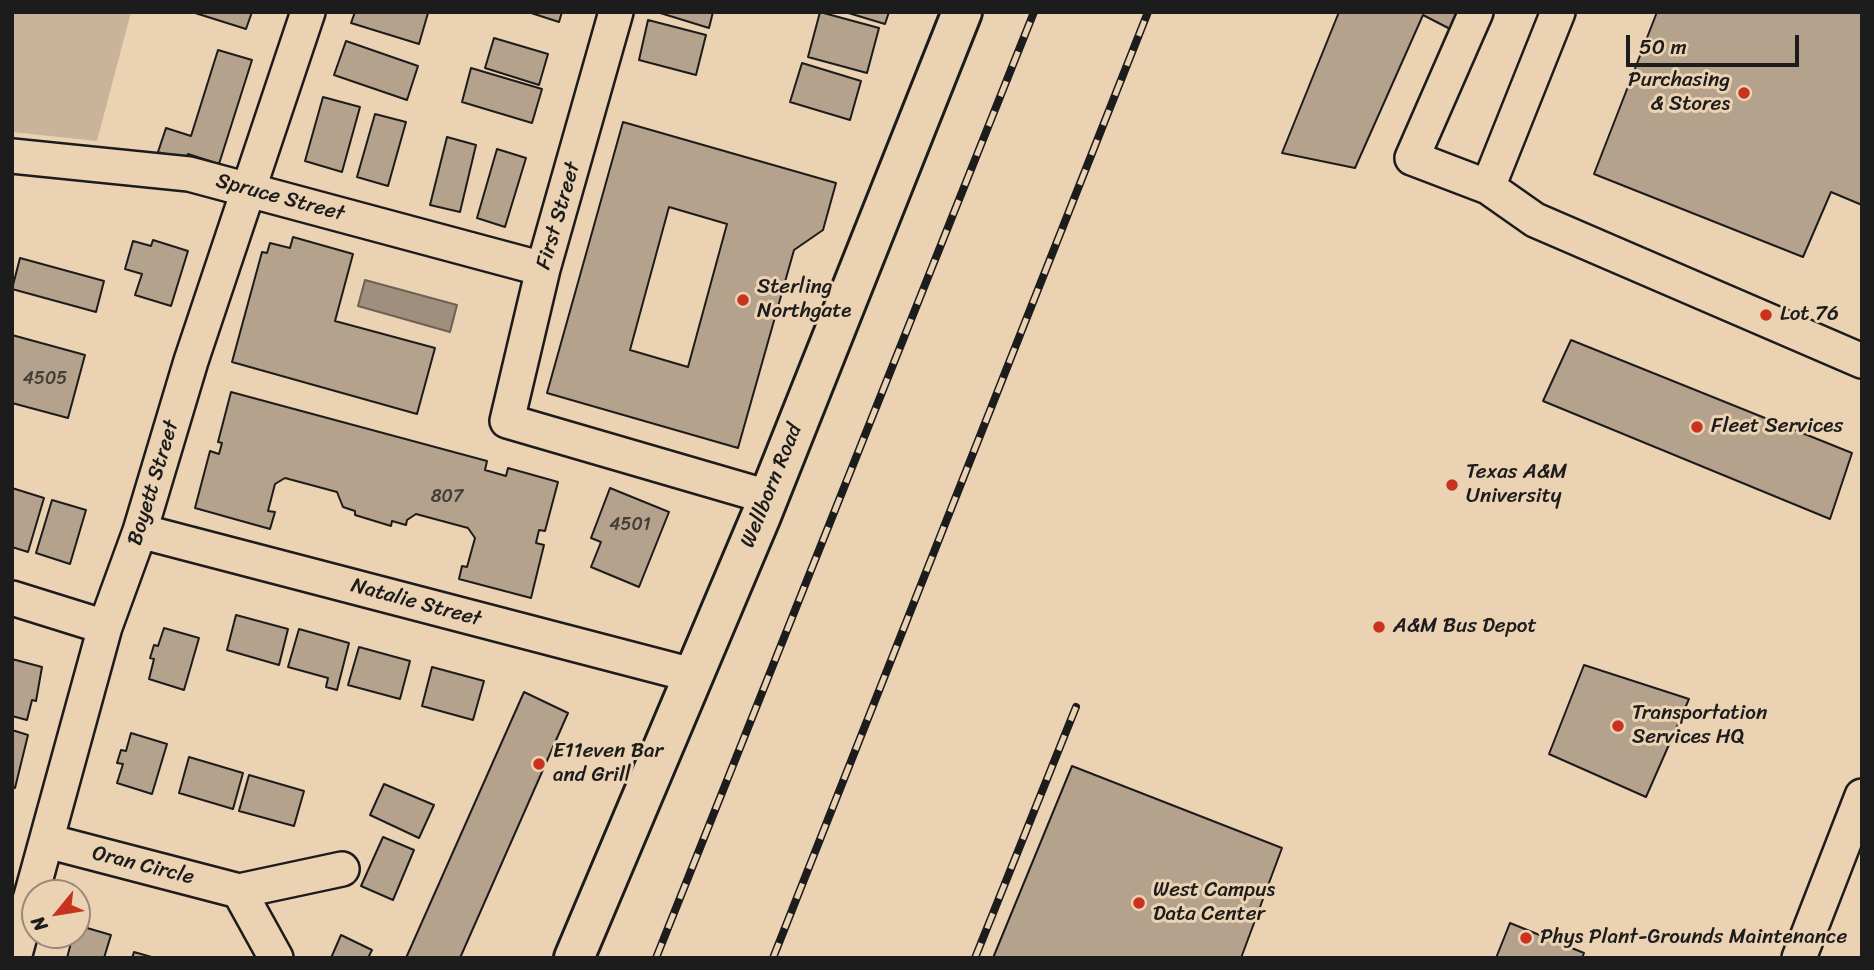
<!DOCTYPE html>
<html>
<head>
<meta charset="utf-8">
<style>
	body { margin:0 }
	#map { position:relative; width:1874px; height:970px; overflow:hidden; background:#ebd2b3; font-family:Sriracha,sans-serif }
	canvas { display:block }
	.frame { position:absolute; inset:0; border:14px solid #1c1c1c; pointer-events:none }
	.north { position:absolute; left:21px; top:879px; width:70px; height:70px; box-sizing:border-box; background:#ebd2b3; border:2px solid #988977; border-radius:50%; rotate:240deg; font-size:19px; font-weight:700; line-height:28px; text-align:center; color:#1c1c1c }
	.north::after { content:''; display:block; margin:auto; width:24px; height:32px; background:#c8321e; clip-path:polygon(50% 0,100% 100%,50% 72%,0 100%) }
	.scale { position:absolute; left:1626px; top:35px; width:173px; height:32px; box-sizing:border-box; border:4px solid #1c1c1c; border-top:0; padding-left:9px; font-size:21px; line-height:24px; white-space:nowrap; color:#1c1c1c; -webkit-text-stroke:5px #ebd2b3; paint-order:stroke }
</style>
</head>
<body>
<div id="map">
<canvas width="1874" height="970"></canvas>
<div class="frame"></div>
<div class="north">N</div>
<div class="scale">50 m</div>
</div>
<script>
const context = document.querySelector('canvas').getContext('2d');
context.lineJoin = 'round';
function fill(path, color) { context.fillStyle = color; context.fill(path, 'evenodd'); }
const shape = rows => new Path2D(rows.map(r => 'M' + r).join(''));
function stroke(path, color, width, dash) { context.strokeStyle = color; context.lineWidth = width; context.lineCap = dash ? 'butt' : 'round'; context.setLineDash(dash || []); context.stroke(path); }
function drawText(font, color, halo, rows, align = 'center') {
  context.font = font + ' Sriracha,sans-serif'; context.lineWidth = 6; context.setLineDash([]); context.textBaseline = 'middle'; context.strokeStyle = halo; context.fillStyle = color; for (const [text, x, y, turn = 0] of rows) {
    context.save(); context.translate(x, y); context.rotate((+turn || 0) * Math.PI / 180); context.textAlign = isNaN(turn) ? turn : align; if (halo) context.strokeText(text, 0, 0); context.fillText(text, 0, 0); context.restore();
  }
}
fill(shape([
	[12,12,131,12,97,141,12,132]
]), '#c9b49a');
const water = shape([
	[365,280,457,305,450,332,358,306,365,280]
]);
fill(water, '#9f8f7c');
stroke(water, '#6b6156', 2);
const building = shape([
	[192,12,252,12,246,29,192,12],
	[355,12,427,12,428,13,419,44,351,23,355,12],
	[528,12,562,12,559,22,528,12],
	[657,12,713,12,709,28,657,12],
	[820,12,879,28,867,73,808,57,820,12],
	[845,12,889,12,885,24,845,12],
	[1339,12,1462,12,1454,31,1423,15,1355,168,1282,153,1339,12],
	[1657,12,1862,12,1862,205,1831,192,1803,257,1594,174,1657,12],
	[648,20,706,35,696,75,639,60,648,20],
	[494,38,548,54,539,85,485,68,494,38],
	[346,41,418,66,407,100,334,75,346,41],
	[218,50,252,60,219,164,188,154,186,161,158,152,166,128,191,136,218,50],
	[802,63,861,81,850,120,790,102,802,63],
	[471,68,542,89,532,123,462,102,471,68],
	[323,97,360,107,342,172,305,161,323,97],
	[375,114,406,122,388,186,357,177,375,114],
	[623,122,836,183,823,230,794,250,738,448,547,393,623,122],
	[669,207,727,224,688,367,630,350,669,207],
	[447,137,476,145,460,212,430,205,447,137],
	[497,149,526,158,505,227,477,218,497,149],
	[293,237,353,254,335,321,435,348,417,414,232,362,262,252,267,253,270,243,290,248,293,237],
	[153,240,188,251,171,306,135,295,142,274,125,269,133,241,151,246,153,240],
	[20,258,104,281,96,312,12,289,20,258],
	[12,335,85,355,68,418,12,403,12,335],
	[1571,340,1852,453,1830,519,1543,401,1571,340],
	[231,392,487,461,485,470,506,476,508,468,558,482,545,531,539,530,536,543,544,545,531,598,459,579,462,566,467,567,475,538,468,528,416,514,407,520,406,525,392,521,391,526,355,515,355,511,343,507,337,492,285,478,275,484,268,511,275,512,270,529,195,508,210,451,219,454,222,443,218,442,231,392],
	[12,488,44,498,28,552,12,547,12,488],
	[610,488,669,512,639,587,591,567,601,542,591,538,610,488],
	[52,500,86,510,70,564,36,553,52,500],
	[236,615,288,629,279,665,227,650,236,615],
	[164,628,199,638,184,690,149,679,154,659,150,658,154,645,158,646,164,628],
	[299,629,349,643,337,690,326,687,328,678,288,667,299,629],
	[359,647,410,661,400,699,348,685,359,647],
	[12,659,42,667,36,701,32,700,27,720,12,716,12,659],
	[1584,665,1689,699,1646,797,1549,754,1584,665],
	[432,667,484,681,473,720,422,706,432,667],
	[524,692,568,713,460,958,406,958,524,692],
	[12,730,28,735,15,788,12,787,12,730],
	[131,733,167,744,152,794,117,783,123,764,117,763,121,750,126,751,131,733],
	[189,757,243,773,233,809,179,793,189,757],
	[1072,766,1282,848,1241,958,993,958,1072,766],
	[249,775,304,791,294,826,239,811,249,775],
	[384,784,434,805,419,838,370,815,384,784],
	[383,837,414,850,393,900,361,886,383,837],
	[1510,923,1584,953,1582,958,1496,958,1510,923],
	[77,925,111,935,104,958,67,958,73,935,77,935,77,925],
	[341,935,372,950,368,958,331,958,341,935],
	[134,952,155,958,132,958,134,952]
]);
fill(building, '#b5a28c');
stroke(building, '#1c1c1c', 2);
const minor = shape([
	[616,12,543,269,507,421,768,497],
	[1476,12,1412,158,1488,187],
	[1558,12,1488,187,1535,220,1862,361],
	[12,156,189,174,543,269],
	[140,531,692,675],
	[12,598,105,627],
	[47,841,239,891,342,869],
	[239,891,276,958],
	[14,958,105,627,140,531,191,361,308,12],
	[1799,958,1862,796]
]);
const major = shape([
	[574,958,761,516,962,12]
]);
stroke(minor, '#1c1c1c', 38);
stroke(major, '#1c1c1c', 44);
stroke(minor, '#ebd2b3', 33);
stroke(major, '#ebd2b3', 38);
const rail = shape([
	[656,958,1034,12],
	[773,958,1148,12],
	[975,958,1076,707]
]);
stroke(rail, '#1c1c1c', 8);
stroke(rail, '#ebd2b3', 5, [16]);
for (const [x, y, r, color] of [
	[1744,93,7,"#c8321e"],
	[743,300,7,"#c8321e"],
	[1766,315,7,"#c8321e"],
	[1697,427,7,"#c8321e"],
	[1452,485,7,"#c8321e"],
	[1379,627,7,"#c8321e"],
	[1618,726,7,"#c8321e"],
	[539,764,7,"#c8321e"],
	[1139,903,7,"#c8321e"],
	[1526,938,7,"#c8321e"]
]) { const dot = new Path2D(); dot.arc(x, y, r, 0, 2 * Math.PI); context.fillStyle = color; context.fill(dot); stroke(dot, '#ebd2b3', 2.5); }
drawText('18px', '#423e38', null, [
	["4505",45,379],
	["807",447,497],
	["4501",630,525]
]);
drawText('21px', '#1c1c1c', '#ebd2b3', [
	["Purchasing",1730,81,"right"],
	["& Stores",1730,105,"right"],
	["Sterling",757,288],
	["Northgate",757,312],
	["Lot 76",1780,315],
	["Fleet Services",1711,427],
	["Texas A&M",1466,473],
	["University",1466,497],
	["A&M Bus Depot",1393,627],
	["Transportation",1632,714],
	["Services HQ",1632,738],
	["E11even Bar",553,752],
	["and Grill",553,776],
	["West Campus",1153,891],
	["Data Center",1153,915],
	["Phys Plant-Grounds Maintenance",1540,938]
], 'left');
drawText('21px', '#1c1c1c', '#ebd2b3', [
	["Spruce Street",280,198,15],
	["First Street",559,216,-74],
	["Boyett Street",154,483,-73],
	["Wellborn Road",772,486,-68],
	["Natalie Street",416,603,15],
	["Oran Circle",143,866,14]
]);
</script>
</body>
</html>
